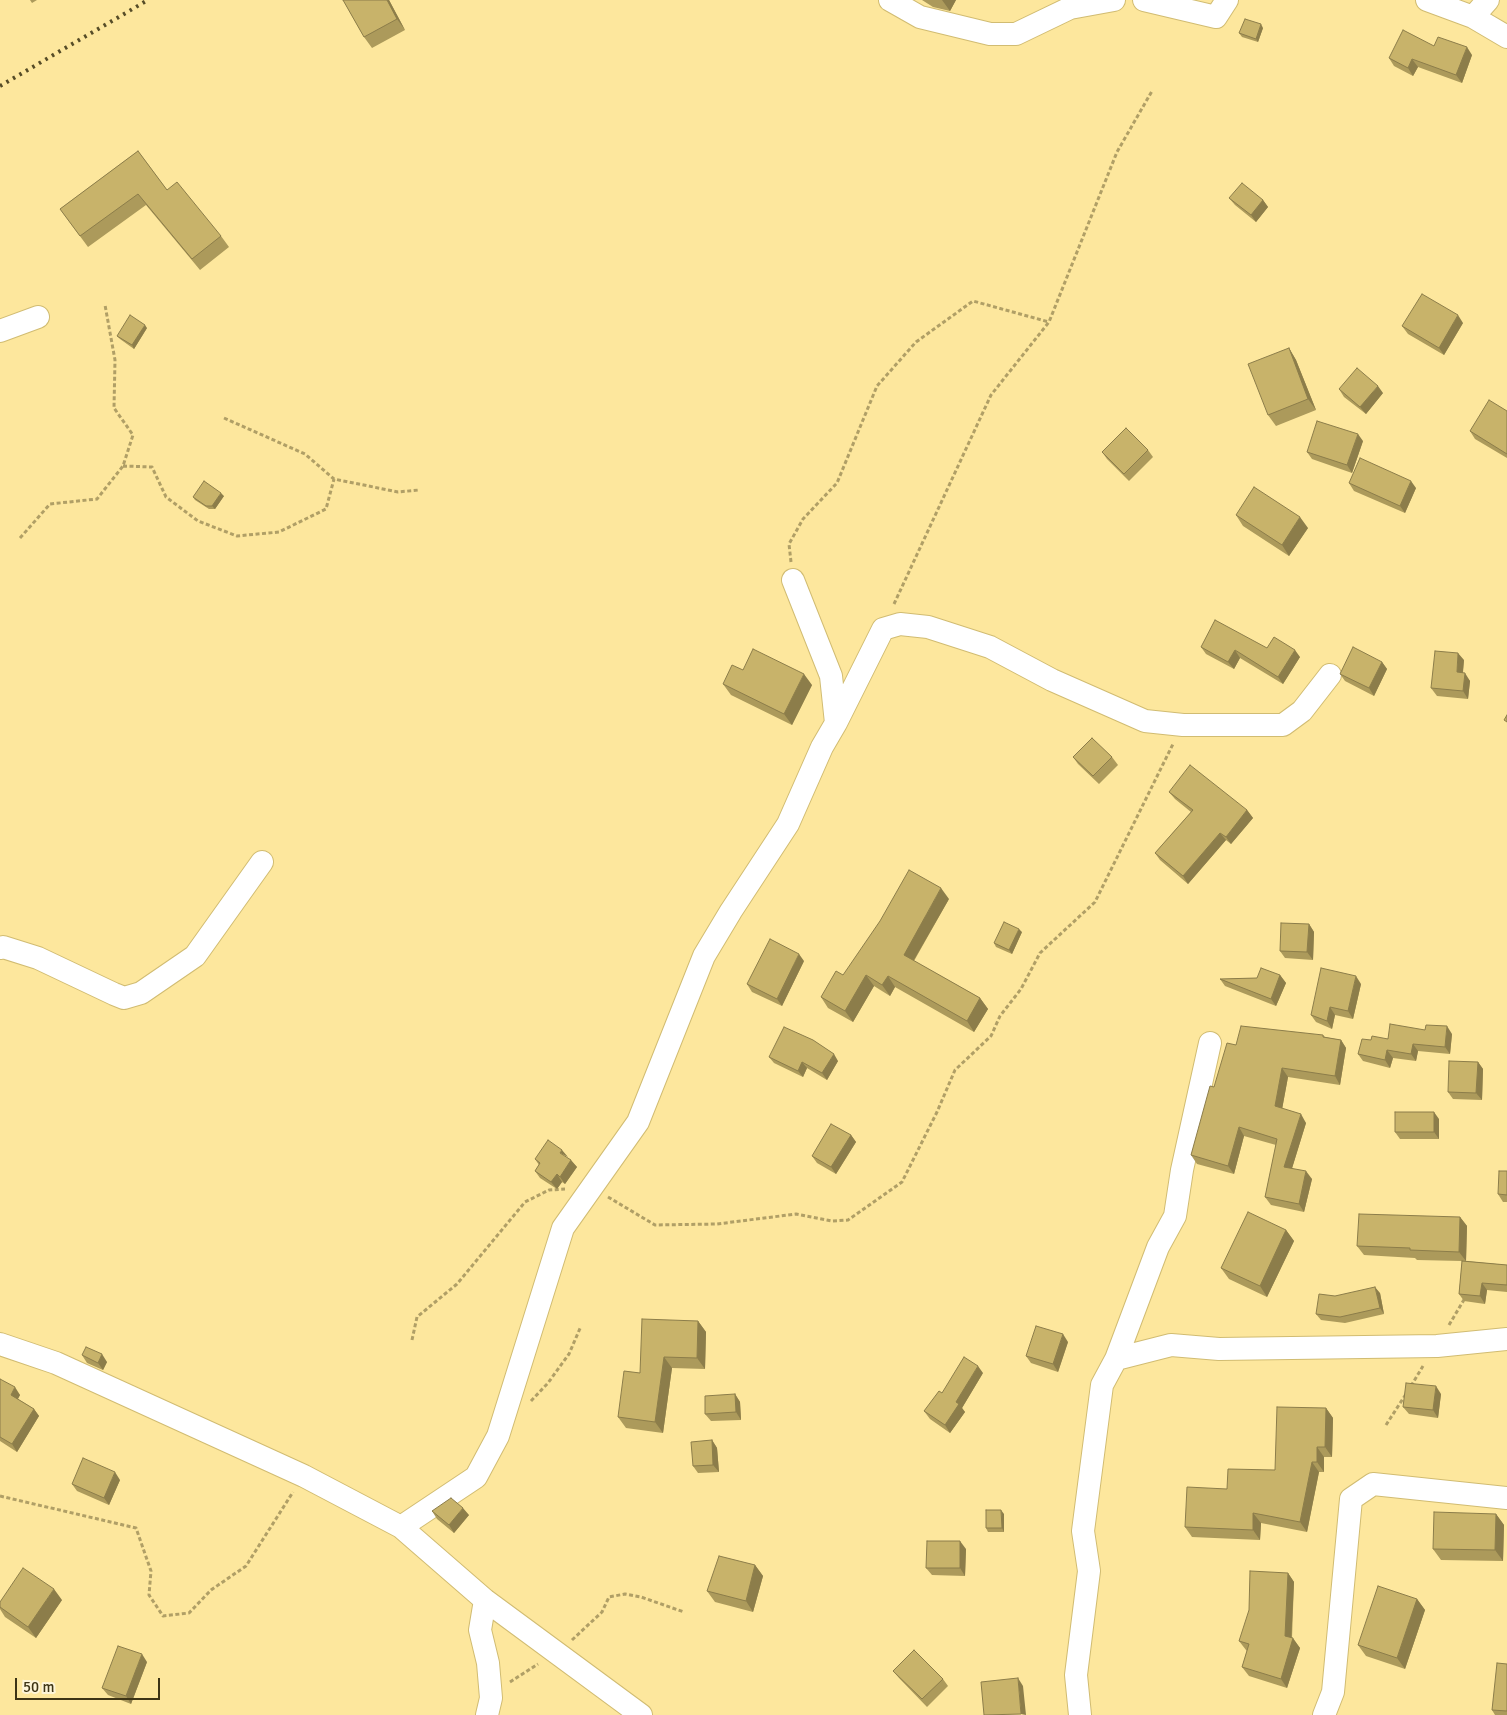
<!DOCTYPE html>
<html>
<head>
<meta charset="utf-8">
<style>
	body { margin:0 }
	#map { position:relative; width:1507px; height:1715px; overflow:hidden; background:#fde79d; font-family:Signika,sans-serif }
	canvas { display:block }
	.scale { position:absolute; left:15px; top:1678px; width:145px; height:22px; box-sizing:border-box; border:2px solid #3d3415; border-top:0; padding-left:6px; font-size:15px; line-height:18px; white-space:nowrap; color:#3d3415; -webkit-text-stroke:4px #fdf5d8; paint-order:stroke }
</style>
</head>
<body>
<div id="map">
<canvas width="1507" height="1715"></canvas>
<div class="scale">50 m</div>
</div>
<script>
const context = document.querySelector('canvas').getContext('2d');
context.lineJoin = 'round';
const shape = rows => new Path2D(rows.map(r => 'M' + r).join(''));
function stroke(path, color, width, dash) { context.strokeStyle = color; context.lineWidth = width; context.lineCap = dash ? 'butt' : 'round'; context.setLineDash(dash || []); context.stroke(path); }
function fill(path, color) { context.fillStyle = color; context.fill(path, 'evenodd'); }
const street = shape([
	[890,0,920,17,990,34,1016,34,1070,8,1114,0],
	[1144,0,1216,17,1227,0],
	[1427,0,1473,17,1507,37],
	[1473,17,1488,0],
	[0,331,38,317],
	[836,723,883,629,900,624,928,627,990,647,1052,680,1145,721,1183,725,1283,725,1302,711,1330,675],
	[0,948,3,947,38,958,114,994,124,998,141,993,195,956,262,862],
	[0,1344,56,1363,304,1476,401,1527,485,1600,641,1715],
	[1116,1359,1171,1345,1219,1349,1437,1346,1507,1339],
	[401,1527,476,1477,498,1436,563,1228,638,1122,704,956,731,911,788,824,822,747,836,723,831,676,793,580],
	[485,1600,480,1630,488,1663,491,1698,487,1715],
	[1080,1715,1076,1675,1089,1571,1083,1531,1102,1385,1116,1359,1158,1247,1175,1216,1182,1170,1210,1043],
	[1324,1715,1333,1692,1351,1499,1373,1484,1507,1498]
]);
stroke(street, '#d1bc72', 24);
stroke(shape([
	[224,418,305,454,334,479,398,492,419,490],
	[123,466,152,467,166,497,198,521,237,536,279,532,326,509,334,479],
	[20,538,50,504,97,499,123,466,133,435,114,408,115,360,105,305],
	[791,562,789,544,803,519,837,483,877,386,916,342,973,301,1049,322],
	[894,604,991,395,1049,322,1117,152,1152,91],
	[608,1197,655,1225,717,1224,796,1214,832,1221,848,1220,902,1182,937,1112,955,1070,991,1036,1000,1016,1021,989,1040,953,1095,902,1173,744],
	[1449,1325,1465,1298],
	[412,1340,417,1317,457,1284,525,1202,549,1190,565,1189],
	[1411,1386,1423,1366],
	[531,1401,548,1383,569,1354,581,1326],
	[1386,1425,1406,1394],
	[0,1496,136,1528,151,1571,149,1595,163,1616,189,1613,211,1590,246,1566,293,1492],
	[572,1640,602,1612,609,1597,625,1594,641,1597,684,1612],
	[510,1682,538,1664]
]), '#b09f66', 3, [4, 2.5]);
stroke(street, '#fff', 22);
stroke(shape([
	[0,86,148,0]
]), '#564c27', 4, [2.5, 5]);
fill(shape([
	[30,0,37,0,32,3],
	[343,0,389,0,405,30,372,48,364,37],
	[922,0,956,0,950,11,933,7],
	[1263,28,1258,42,1242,37,1239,33],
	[1434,46,1472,55,1462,83,1418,67,1413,76,1394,66,1389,58],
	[138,151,167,190,221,236,229,247,200,270,146,205,88,247,60,209],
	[1229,198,1263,200,1268,207,1256,222,1235,205],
	[1463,323,1444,355,1408,334,1402,326],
	[147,328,134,349,120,339,117,336],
	[1289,348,1296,360,1316,410,1276,426,1268,415],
	[1339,389,1383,393,1366,414,1344,397],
	[1507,411,1507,458,1475,439,1470,431],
	[1363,441,1352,473,1312,459,1307,452],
	[1148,450,1153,457,1129,481,1107,459,1102,452],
	[1349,483,1416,488,1405,513,1354,491],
	[224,496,215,509,209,509,195,500,193,497],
	[1236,515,1308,528,1289,556,1243,526],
	[1201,647,1300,657,1283,684,1240,658,1234,669,1206,654],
	[1464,660,1463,673,1470,681,1468,699,1437,696,1431,688],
	[1382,662,1387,669,1374,696,1345,681,1340,674],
	[743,670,812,685,792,725,731,695,723,684],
	[1073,757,1112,757,1118,765,1099,784,1078,764],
	[1169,792,1247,810,1253,818,1231,844,1226,840,1188,884,1160,860,1155,853,1191,812,1175,799],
	[949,899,914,961,980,998,988,1009,974,1032,895,987,890,996,874,986,853,1022,828,1008,821,997,843,975],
	[1309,924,1314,932,1313,960,1285,958,1280,951],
	[1022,932,1012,954,996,947,994,943],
	[804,961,782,1006,752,992,747,984],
	[1280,975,1286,983,1276,1006,1225,986,1220,979,1257,978],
	[1361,984,1353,1019,1335,1015,1332,1029,1316,1022,1311,1015],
	[1452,1034,1450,1054,1418,1051,1416,1061,1393,1058,1390,1068,1363,1061,1358,1054,1371,1040],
	[1323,1035,1325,1037,1341,1040,1346,1048,1340,1085,1288,1077,1282,1109,1306,1123,1292,1168,1312,1179,1304,1212,1271,1205,1265,1197,1276,1145,1244,1136,1234,1174,1197,1164,1191,1155,1214,1087,1236,1045],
	[769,1057,838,1061,827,1080,807,1068,803,1077,774,1063],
	[1478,1062,1483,1069,1482,1100,1453,1099,1448,1092],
	[1439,1119,1439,1139,1400,1139,1395,1132],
	[851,1135,856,1142,836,1174,817,1163,812,1156],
	[568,1158,577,1167,565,1184,562,1182,557,1189,540,1178,535,1171,539,1165,535,1159],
	[1507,1171,1507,1202,1503,1202,1498,1194],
	[1460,1217,1467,1226,1466,1261,1507,1265,1507,1292,1487,1290,1485,1304,1464,1301,1459,1294,1462,1261,1417,1260,1415,1258,1364,1255,1357,1246],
	[1286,1230,1294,1241,1267,1297,1229,1279,1221,1268],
	[1380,1293,1384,1314,1345,1323,1321,1320,1316,1314,1335,1296],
	[698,1321,706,1332,705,1369,672,1368,663,1433,626,1428,618,1417,640,1373],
	[1068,1342,1058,1372,1031,1363,1026,1356],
	[82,1355,107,1362,103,1370,87,1363],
	[983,1373,962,1408,965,1412,950,1433,930,1419,924,1411,942,1393],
	[0,1379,20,1395,18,1399,34,1409,39,1416,17,1452,0,1441],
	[735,1394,740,1402,741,1420,711,1421,705,1414],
	[1441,1394,1438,1418,1409,1414,1403,1407],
	[1326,1408,1333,1418,1332,1457,1324,1457,1324,1472,1319,1472,1307,1532,1261,1523,1260,1540,1192,1537,1185,1527,1227,1489,1275,1470],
	[712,1440,717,1448,719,1472,698,1473,693,1466],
	[120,1480,109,1505,77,1491,72,1484],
	[432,1511,469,1515,454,1533,437,1519],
	[1004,1514,1004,1532,988,1532,986,1528],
	[1496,1514,1504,1525,1503,1561,1441,1560,1433,1549],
	[966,1549,965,1576,932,1575,926,1568],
	[755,1565,763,1576,753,1612,715,1602,707,1591],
	[1288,1573,1294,1582,1292,1638,1300,1648,1287,1688,1249,1676,1242,1667,1247,1651,1246,1650,1239,1641],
	[1417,1599,1425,1610,1405,1669,1366,1656,1358,1645],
	[62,1600,36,1638,5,1617,0,1609,0,1602],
	[147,1662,131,1704,108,1695,102,1688],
	[1507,1664,1507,1715,1495,1715,1492,1710],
	[893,1671,943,1679,948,1686,927,1707,899,1678]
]), '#ac9a5b');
fill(shape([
	[387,0,389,0,405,30,397,19],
	[942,0,956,0,950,11],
	[1261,24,1263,28,1258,42,1256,39],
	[1467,47,1472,55,1462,83,1456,75],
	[1412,59,1418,67,1413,76,1408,68],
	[1263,200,1268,207,1256,222,1251,215],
	[1458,315,1463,323,1444,355,1439,348],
	[145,325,147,328,134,349,132,345],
	[1289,348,1296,360,1316,410,1308,399],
	[1378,386,1383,393,1366,414,1360,407],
	[1358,434,1363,441,1352,473,1347,465],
	[1411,481,1416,488,1405,513,1400,506],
	[221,493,224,496,215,509,212,506],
	[1300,517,1308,528,1289,556,1282,545],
	[1235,650,1240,658,1234,669,1228,662],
	[1295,650,1300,657,1283,684,1278,677],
	[1458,653,1464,660,1462,680,1457,672],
	[1382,662,1387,669,1374,696,1369,688],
	[1465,673,1470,681,1468,699,1463,691],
	[804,674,812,685,792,725,784,714],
	[1247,810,1253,818,1231,844,1226,837],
	[1220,833,1226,840,1188,884,1183,876],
	[941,888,949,899,911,965,904,955],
	[1309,924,1314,932,1313,960,1307,952],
	[1019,929,1022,932,1012,954,1009,950],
	[799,954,804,961,782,1006,777,999],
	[866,975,874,986,853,1022,845,1011],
	[1280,975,1286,983,1276,1006,1271,999],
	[888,976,895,987,890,996,882,985],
	[1356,976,1361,984,1353,1019,1348,1011],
	[980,998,988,1009,974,1032,967,1021],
	[1330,1007,1335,1015,1332,1029,1327,1021],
	[1447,1026,1452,1034,1450,1054,1445,1047],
	[1341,1040,1346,1048,1340,1085,1335,1076],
	[1413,1044,1418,1051,1416,1061,1411,1054],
	[1387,1050,1393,1058,1390,1068,1385,1060],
	[834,1054,838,1061,827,1080,822,1073],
	[802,1062,807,1068,803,1077,798,1071],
	[1478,1062,1483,1069,1482,1100,1476,1093],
	[1282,1068,1288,1077,1281,1115,1275,1106],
	[1434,1112,1439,1119,1439,1139,1434,1132],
	[1301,1114,1306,1123,1290,1175,1284,1167],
	[1239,1127,1244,1136,1234,1174,1228,1166],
	[851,1135,856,1142,836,1174,831,1167],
	[562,1150,568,1157,560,1153],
	[571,1160,577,1167,565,1184,560,1177],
	[1306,1171,1312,1179,1304,1212,1299,1204],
	[557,1174,562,1182,557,1189,551,1182],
	[1460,1217,1467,1226,1466,1261,1459,1252],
	[1286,1230,1294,1241,1267,1297,1260,1286],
	[1482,1283,1487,1290,1485,1304,1480,1296],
	[1375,1287,1380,1293,1384,1314,1380,1308],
	[698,1321,706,1332,705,1369,697,1358],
	[1063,1334,1068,1342,1058,1372,1053,1364],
	[102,1354,107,1362,103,1370,98,1363],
	[664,1357,672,1368,663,1433,655,1422],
	[978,1366,983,1373,962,1408,965,1412,950,1433,945,1425,956,1402],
	[1436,1386,1441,1394,1438,1418,1433,1410],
	[15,1387,20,1395,16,1402,11,1395],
	[735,1394,740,1402,741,1420,736,1412],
	[1326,1408,1333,1418,1332,1457,1325,1447],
	[34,1409,39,1416,17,1452,12,1444],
	[712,1440,717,1448,719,1472,713,1465],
	[1317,1447,1324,1457,1324,1472,1317,1462],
	[1312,1462,1319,1472,1307,1532,1300,1522],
	[115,1472,120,1480,109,1505,104,1498],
	[463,1508,469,1515,454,1533,449,1525],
	[1001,1510,1004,1514,1004,1532,1002,1528],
	[1253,1513,1261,1523,1260,1540,1253,1530],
	[1496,1514,1504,1525,1503,1561,1495,1550],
	[960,1541,966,1549,965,1576,960,1568],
	[755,1565,763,1576,753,1612,746,1601],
	[1288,1573,1294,1582,1291,1644,1293,1638,1300,1648,1287,1688,1281,1679,1285,1636],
	[54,1589,62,1600,36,1638,28,1627],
	[1417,1599,1425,1610,1405,1669,1397,1658],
	[142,1654,147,1662,131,1704,126,1696],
	[1018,1678,1023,1686,1026,1715,1021,1714]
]), '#8c7d4a');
const building = shape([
	[343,0,387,0,397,19,364,37,343,0],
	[1245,19,1261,24,1256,39,1239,33,1245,19],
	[1403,30,1434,46,1438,37,1467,47,1456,75,1412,59,1408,68,1389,58,1403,30],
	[138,151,167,190,177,182,221,236,192,259,138,194,80,236,60,209,138,151],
	[1242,183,1263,200,1251,215,1229,198,1242,183],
	[1422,294,1458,315,1439,348,1402,326,1422,294],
	[130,315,145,325,132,345,117,336,130,315],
	[1289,348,1308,399,1268,415,1248,364,1289,348],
	[1357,368,1378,386,1360,407,1339,389,1357,368],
	[1489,400,1507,411,1507,454,1470,431,1489,400],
	[1317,421,1358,434,1347,465,1307,452,1317,421],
	[1126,428,1148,450,1124,474,1102,452,1126,428],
	[1360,458,1411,481,1400,506,1349,483,1360,458],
	[204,481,221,493,212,506,206,506,193,497,204,481],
	[1254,487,1300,517,1282,545,1236,515,1254,487],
	[1215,620,1267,648,1274,637,1295,650,1278,677,1235,650,1228,662,1201,647,1215,620],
	[1353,647,1382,662,1369,688,1340,674,1353,647],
	[753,649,804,674,784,714,723,684,732,665,743,670,753,649],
	[1435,651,1458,653,1457,672,1465,673,1463,691,1431,688,1435,651],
	[1507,715,1507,722,1504,720,1507,715],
	[1092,738,1112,757,1093,776,1073,757,1092,738],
	[1190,765,1247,810,1226,837,1220,833,1183,876,1155,853,1193,810,1169,792,1190,765],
	[909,870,941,888,904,955,980,998,967,1021,888,976,882,985,866,975,845,1011,821,997,836,971,843,975,880,921,909,870],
	[1004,922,1019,929,1009,950,994,943,1004,922],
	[1281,923,1309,924,1307,952,1280,951,1281,923],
	[770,939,799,954,777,999,747,984,770,939],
	[1261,968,1280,975,1271,999,1220,979,1257,978,1261,968],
	[1321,968,1356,976,1348,1011,1330,1007,1327,1021,1311,1015,1321,968],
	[1390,1024,1425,1030,1426,1025,1447,1026,1445,1047,1413,1044,1411,1054,1387,1050,1385,1060,1358,1054,1362,1039,1371,1040,1372,1036,1388,1039,1390,1024],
	[1241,1026,1323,1035,1323,1037,1341,1040,1335,1076,1282,1068,1275,1106,1301,1114,1284,1167,1306,1171,1299,1204,1265,1197,1277,1139,1239,1127,1228,1166,1191,1155,1210,1086,1214,1087,1227,1043,1236,1045,1241,1026],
	[784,1027,813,1040,834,1054,822,1073,802,1062,798,1071,769,1057,784,1027],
	[1449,1061,1478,1062,1476,1093,1448,1092,1449,1061],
	[1395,1112,1434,1112,1434,1132,1395,1132,1395,1112],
	[831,1124,851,1135,831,1167,812,1156,831,1124],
	[548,1140,562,1150,560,1153,571,1160,560,1177,557,1174,551,1182,535,1171,540,1163,535,1159,548,1140],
	[1499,1171,1507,1171,1507,1195,1498,1194,1499,1171],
	[1248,1212,1286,1230,1260,1286,1221,1268,1248,1212],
	[1359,1214,1460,1217,1459,1252,1410,1250,1410,1248,1357,1246,1359,1214],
	[1462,1261,1507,1265,1507,1285,1482,1283,1480,1296,1459,1294,1462,1261],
	[1375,1287,1380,1308,1340,1317,1316,1314,1319,1294,1335,1296,1375,1287],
	[642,1319,698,1321,697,1358,664,1357,655,1422,618,1417,624,1371,640,1373,642,1319],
	[1036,1326,1063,1334,1053,1364,1026,1356,1036,1326],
	[86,1347,102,1354,98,1363,82,1355,86,1347],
	[964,1357,978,1366,956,1402,959,1404,945,1425,924,1411,939,1391,942,1393,964,1357],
	[0,1379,15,1387,11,1395,34,1409,12,1444,0,1437,0,1379],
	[1406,1383,1436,1386,1433,1410,1403,1407,1406,1383],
	[735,1394,736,1412,705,1414,705,1396,735,1394],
	[1277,1407,1326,1408,1325,1447,1317,1447,1317,1462,1312,1462,1300,1522,1253,1513,1253,1530,1185,1527,1187,1487,1227,1489,1228,1469,1275,1470,1277,1407],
	[712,1440,713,1465,693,1466,691,1442,712,1440],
	[83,1458,115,1472,104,1498,72,1484,83,1458],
	[451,1498,463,1508,449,1525,432,1511,451,1498],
	[986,1510,1001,1510,1002,1528,986,1528,986,1510],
	[1434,1512,1496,1514,1495,1550,1433,1549,1434,1512],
	[927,1541,960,1541,960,1568,926,1568,927,1541],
	[719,1556,755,1565,746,1601,707,1591,719,1556],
	[23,1568,54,1589,28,1627,0,1607,0,1602,23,1568],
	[1250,1571,1288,1573,1285,1636,1293,1638,1281,1679,1242,1667,1249,1644,1239,1641,1249,1610,1250,1571],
	[1378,1586,1417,1599,1397,1658,1358,1645,1378,1586],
	[118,1646,142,1654,126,1696,102,1688,118,1646],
	[914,1650,943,1679,922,1699,893,1671,914,1650],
	[1497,1663,1507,1664,1507,1711,1492,1710,1497,1663],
	[1018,1678,1021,1714,984,1715,981,1682,1018,1678]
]);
fill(building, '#c8b36a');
stroke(building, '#8c7d4a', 1);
</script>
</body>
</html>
